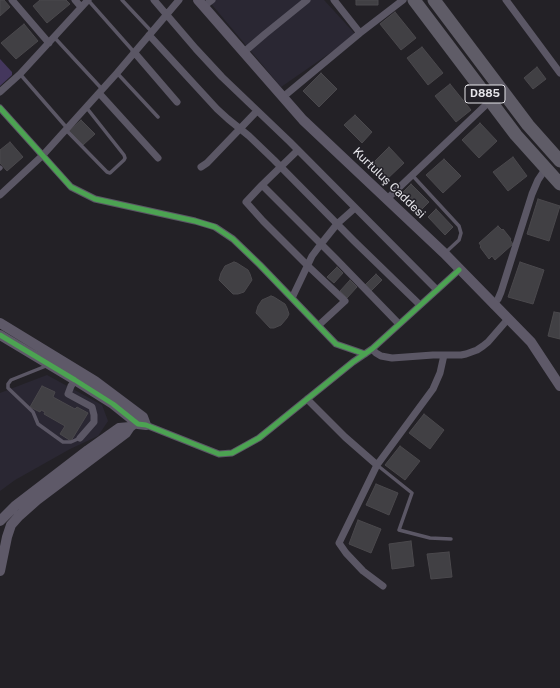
<!DOCTYPE html>
<html>
<head>
<meta charset="utf-8">
<style>
	body { margin:0 }
	canvas { display:block; background:#232126 }
</style>
</head>
<body>
<canvas width="560" height="688"></canvas>
<script>
const context = document.querySelector('canvas').getContext('2d');
context.lineJoin = 'round';
function fill(path, color) { context.fillStyle = color; context.fill(path, 'evenodd'); }
const shape = rows => new Path2D(rows.map(r => 'M' + r).join(''));
function stroke(path, color, width, dash) { context.strokeStyle = color; context.lineWidth = width; context.lineCap = dash ? 'butt' : 'round'; context.setLineDash(dash || []); context.stroke(path); }
function drawText(font, color, halo, rows, align = 'center') {
  context.font = font + ' "Public Sans",sans-serif'; context.lineWidth = 3; context.setLineDash([]); context.textBaseline = 'middle'; context.strokeStyle = halo; context.fillStyle = color; for (const [text, x, y, turn = 0] of rows) {
    context.save(); context.translate(x, y); context.rotate((+turn || 0) * Math.PI / 180); context.textAlign = isNaN(turn) ? turn : align; if (halo) context.strokeText(text, 0, 0); context.fillText(text, 0, 0); context.restore();
  }
}
fill(shape([
	[208,0,324,0,356,35,281,87],
	[47,375,102,405,108,421,98,436,70,449,15,480,0,491,0,393]
]), '#2a2733');
fill(shape([
	[0,59,12,72,12,75,0,86]
]), '#44375d');
const building = shape([
	[0,0,4,0,10,7,0,16,0,0],
	[40,0,66,0,70,4,47,23,33,6,40,0],
	[356,0,378,0,378,5,356,5,356,0],
	[395,12,416,38,401,50,380,24,395,12],
	[24,24,38,41,16,59,1,43,24,24],
	[422,47,443,73,428,85,407,58,422,47],
	[537,67,546,79,533,89,524,78,537,67],
	[321,73,337,89,319,107,303,91,321,73],
	[450,84,471,110,456,122,435,96,450,84],
	[355,115,372,132,362,143,344,125,355,115],
	[81,120,95,134,83,145,69,131,81,120],
	[480,123,497,141,479,158,462,140,480,123],
	[10,142,23,157,7,171,0,163,0,150,10,142],
	[389,147,404,163,385,181,370,166,389,147],
	[513,157,527,176,508,191,493,172,513,157],
	[444,159,461,176,443,193,426,175,444,159],
	[411,184,429,202,421,210,403,192,411,184],
	[538,199,560,206,549,241,527,234,538,199],
	[436,209,453,227,445,235,428,217,436,209],
	[498,226,502,230,503,229,511,239,510,240,513,244,495,260,492,256,489,259,480,247,481,246,479,243,498,226],
	[234,262,237,263,248,270,250,274,252,280,244,292,238,294,233,294,219,280,221,273,225,266,234,262],
	[520,262,544,270,533,304,508,297,520,262],
	[337,267,343,273,334,283,327,277,337,267],
	[376,274,382,280,371,291,365,285,376,274],
	[350,280,357,287,347,298,340,291,350,280],
	[271,296,274,297,285,304,287,308,289,314,287,318,281,325,274,328,270,328,256,313,258,306,262,300,271,296],
	[554,312,560,313,560,339,548,336,554,312],
	[42,386,55,392,53,397,75,409,77,407,88,413,71,441,60,434,65,426,44,414,45,412,41,410,40,412,30,407,42,386],
	[424,414,444,430,430,449,409,433,424,414],
	[400,446,420,461,405,480,385,465,400,446],
	[376,484,398,493,389,515,366,505,376,484],
	[358,520,381,529,371,553,349,544,358,520],
	[411,541,414,566,392,569,389,544,411,541],
	[449,552,452,577,431,579,427,554,449,552]
]);
fill(building, '#414044');
stroke(building, '#4a484c', 1);
stroke(shape([
	[88,0,134,52],
	[122,0,152,32],
	[54,37,102,89],
	[117,73,158,117],
	[20,74,67,128],
	[66,130,107,172,110,173,124,160,125,158,124,155,86,107],
	[0,167,1,168,0,169],
	[412,175,459,226,461,233,459,240,445,253],
	[46,366,11,380,8,384,8,388,33,412,38,424,63,442,71,442,80,438],
	[377,465,412,493,399,530,430,538,451,539]
]), '#5b5765', 3.5);
stroke(shape([
	[12,0,49,43],
	[75,0,81,7],
	[154,0,196,49,222,77,290,142,437,290],
	[334,0,360,33],
	[506,0,560,73],
	[204,6,212,0],
	[149,35,217,109,228,119,249,136,274,160,354,241,420,305],
	[134,52,177,102],
	[244,52,265,34,307,0],
	[0,92,20,74,88,0],
	[99,93,158,158],
	[283,97,360,33,403,0],
	[0,108,71,187,95,199,195,221,215,227,233,239,260,265,336,344,365,354],
	[298,150,262,185,246,202,263,221,308,266,345,301,319,325],
	[201,167,207,163,257,111],
	[262,185,336,259,399,324],
	[0,195,43,155,117,73,179,0],
	[387,199,490,101],
	[292,298,312,256,321,244,337,224,355,208],
	[493,305,498,299,501,292,532,194,538,180,546,168],
	[372,349,376,353,381,356,392,358,433,355,461,355,466,354,477,350,483,346,488,342,508,319],
	[75,380,71,386,68,394,92,407,94,415,94,422,80,438],
	[307,399,345,437,377,465],
	[146,425,219,454,232,453,259,438,353,362,372,349,459,270],
	[383,586,363,571,346,553,339,543,377,465,433,389,440,373,444,355]
]), '#5b5765', 7);
stroke(shape([
	[198,0,303,120,444,253,531,342,560,386],
	[0,323,95,381,143,417,146,425,138,424,113,404,75,380,0,335],
	[0,521,15,506,88,450,119,428,130,427],
	[0,571,7,537,11,525,19,516,37,500,126,433,130,427,139,420]
]), '#5e5968', 10);
stroke(shape([
	[414,0,516,135,560,184],
	[434,0,528,125,560,161]
]), '#5f5c67', 13);
stroke(shape([
	[0,108,71,187,95,199,195,221,215,227,233,239,260,265,336,344,365,354],
	[0,335,75,380,113,404,138,424,146,425,219,454,232,453,259,438,353,362,372,349,459,270]
]), '#4ca352', 5);
for (const [x, y, w] of [
	[485,94,40]
]) { const box = new Path2D(); box.roundRect(x - w / 2, y - 9, w, 18, 3); context.fillStyle = '#222027'; context.fill(box); stroke(box, '#e5e4e9', 1); }
drawText('bold 11px', '#e5e4e9', null, [
	["D885",485,94]
]);
drawText('12px', '#e5e4e9', '#222027', [
	["Kurtuluş Caddesi",389,183,44]
]);
</script>
</body>
</html>
